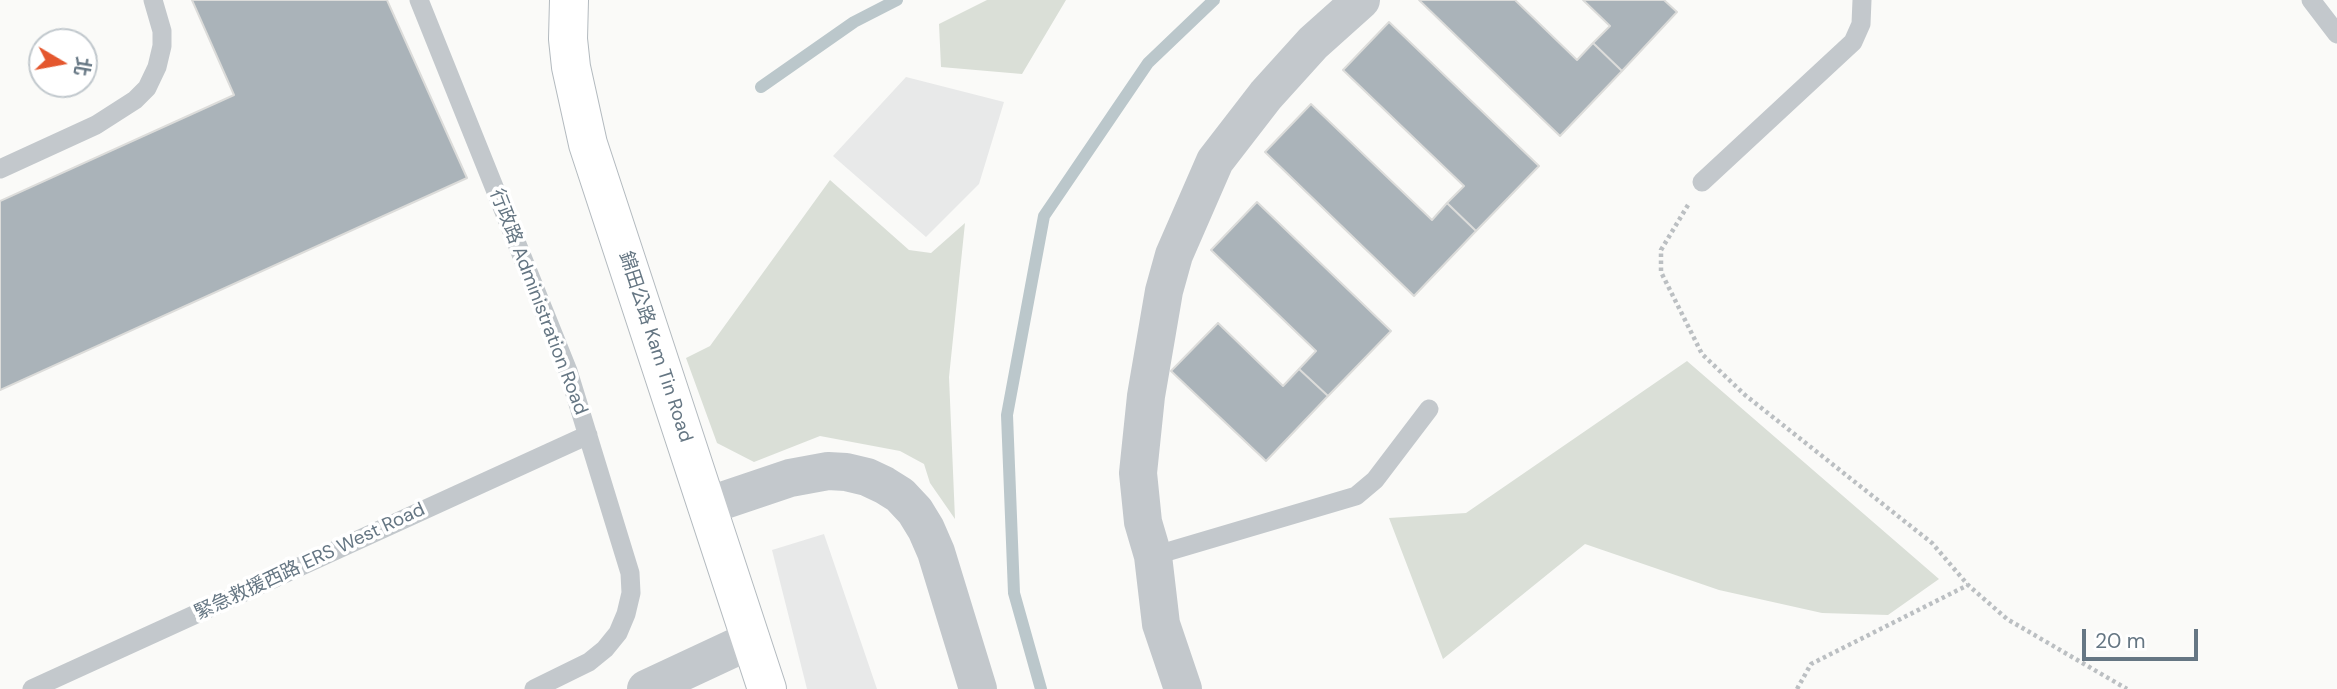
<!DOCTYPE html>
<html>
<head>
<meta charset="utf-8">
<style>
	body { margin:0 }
	#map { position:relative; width:2337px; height:689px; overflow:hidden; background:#fafaf8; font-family:"DM Sans","Noto Sans TC",sans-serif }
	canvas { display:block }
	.north { position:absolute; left:28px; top:28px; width:70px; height:70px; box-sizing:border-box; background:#fff; border:2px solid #c1c8cd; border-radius:50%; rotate:100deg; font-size:19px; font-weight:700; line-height:28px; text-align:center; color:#657683 }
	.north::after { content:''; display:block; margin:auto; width:24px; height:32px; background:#e4572e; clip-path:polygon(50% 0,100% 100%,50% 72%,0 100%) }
	.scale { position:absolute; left:2082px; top:629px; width:116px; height:32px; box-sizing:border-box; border:4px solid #657683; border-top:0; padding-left:9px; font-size:21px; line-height:24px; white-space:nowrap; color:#657683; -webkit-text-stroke:5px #fff; paint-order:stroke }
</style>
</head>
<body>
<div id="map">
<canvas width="2337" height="689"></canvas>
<div class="north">北</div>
<div class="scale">20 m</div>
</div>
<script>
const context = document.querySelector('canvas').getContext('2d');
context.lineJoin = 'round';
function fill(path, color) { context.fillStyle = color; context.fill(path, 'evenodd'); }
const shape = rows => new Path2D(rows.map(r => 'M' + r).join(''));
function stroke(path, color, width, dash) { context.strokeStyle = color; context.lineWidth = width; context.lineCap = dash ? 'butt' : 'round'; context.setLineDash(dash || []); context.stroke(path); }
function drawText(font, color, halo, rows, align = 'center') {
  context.font = font + ' "DM Sans","Noto Sans TC",sans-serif'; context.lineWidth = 7; context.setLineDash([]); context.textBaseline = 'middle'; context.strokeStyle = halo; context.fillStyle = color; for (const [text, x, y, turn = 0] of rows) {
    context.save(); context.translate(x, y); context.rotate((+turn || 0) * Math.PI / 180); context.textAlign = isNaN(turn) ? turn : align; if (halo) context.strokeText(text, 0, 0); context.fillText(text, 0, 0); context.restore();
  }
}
fill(shape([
	[906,77,1004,102,979,184,926,237,833,156],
	[824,534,877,689,807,689,772,550]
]), '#e8e9e9');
fill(shape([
	[987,0,1066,0,1022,74,941,67,939,24],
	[830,180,909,250,931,253,965,223,949,377,955,519,930,483,924,464,900,451,820,436,754,462,717,443,686,358,710,346],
	[1687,361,1939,579,1888,615,1822,613,1719,590,1585,544,1443,659,1389,518,1466,513]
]), '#dadfd7');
stroke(shape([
	[761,87,854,22,897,0],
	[1041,689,1014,593,1007,415,1044,216,1148,63,1214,0]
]), '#bbc7cb', 12);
const building = shape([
	[192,0,387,0,467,178,0,390,0,201,234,95,192,0],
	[1419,0,1515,0,1577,60,1593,43,1622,71,1560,136,1419,0],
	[1583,0,1664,0,1677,12,1622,71,1593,43,1610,26,1583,0],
	[1389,22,1539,166,1476,231,1447,203,1464,186,1343,70,1389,22],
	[1311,104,1432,220,1447,203,1476,231,1414,296,1265,152,1311,104],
	[1257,202,1391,331,1328,396,1299,369,1316,351,1211,250,1257,202],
	[1218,323,1283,386,1299,369,1328,396,1266,461,1171,371,1218,323]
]);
fill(building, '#aab3b9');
stroke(building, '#dcdcda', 2);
const secondary = shape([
	[569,0,568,39,571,67,588,144,767,689]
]);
stroke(secondary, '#b3babf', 40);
stroke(shape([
	[1688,205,1661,250,1661,272,1702,354,1745,395,1932,543,1968,585,2007,619,2127,689],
	[1797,689,1811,664,1968,585]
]), '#bbbfc2', 4.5, [3.5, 3.5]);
stroke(shape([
	[419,0,568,371,630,573,631,593,626,614,618,633,605,649,589,662,534,689],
	[2311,0,2337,34],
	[0,169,96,125,135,100,147,88,157,67,162,46,162,31,153,0],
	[1702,182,1853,42,1861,24,1862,0],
	[1153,556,1356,496,1375,480,1429,409],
	[32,689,588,435]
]), '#c3c8cc', 19);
stroke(shape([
	[707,506,790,478,828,471,846,472,867,477,884,485,900,495,915,511,926,529,936,552,978,689],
	[646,689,751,640],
	[1183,689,1161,624,1153,556,1143,522,1138,473,1146,396,1164,291,1174,255,1215,161,1266,95,1313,43,1361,0]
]), '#c3c8cc', 38);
stroke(secondary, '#fff', 38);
drawText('19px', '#657683', '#fff', [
	["行政路 Administration Road",538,302,69],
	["錦田公路 Kam Tin Road",655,347,72],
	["緊急救援西路 ERS West Road",310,562,-25]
]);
</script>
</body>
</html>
